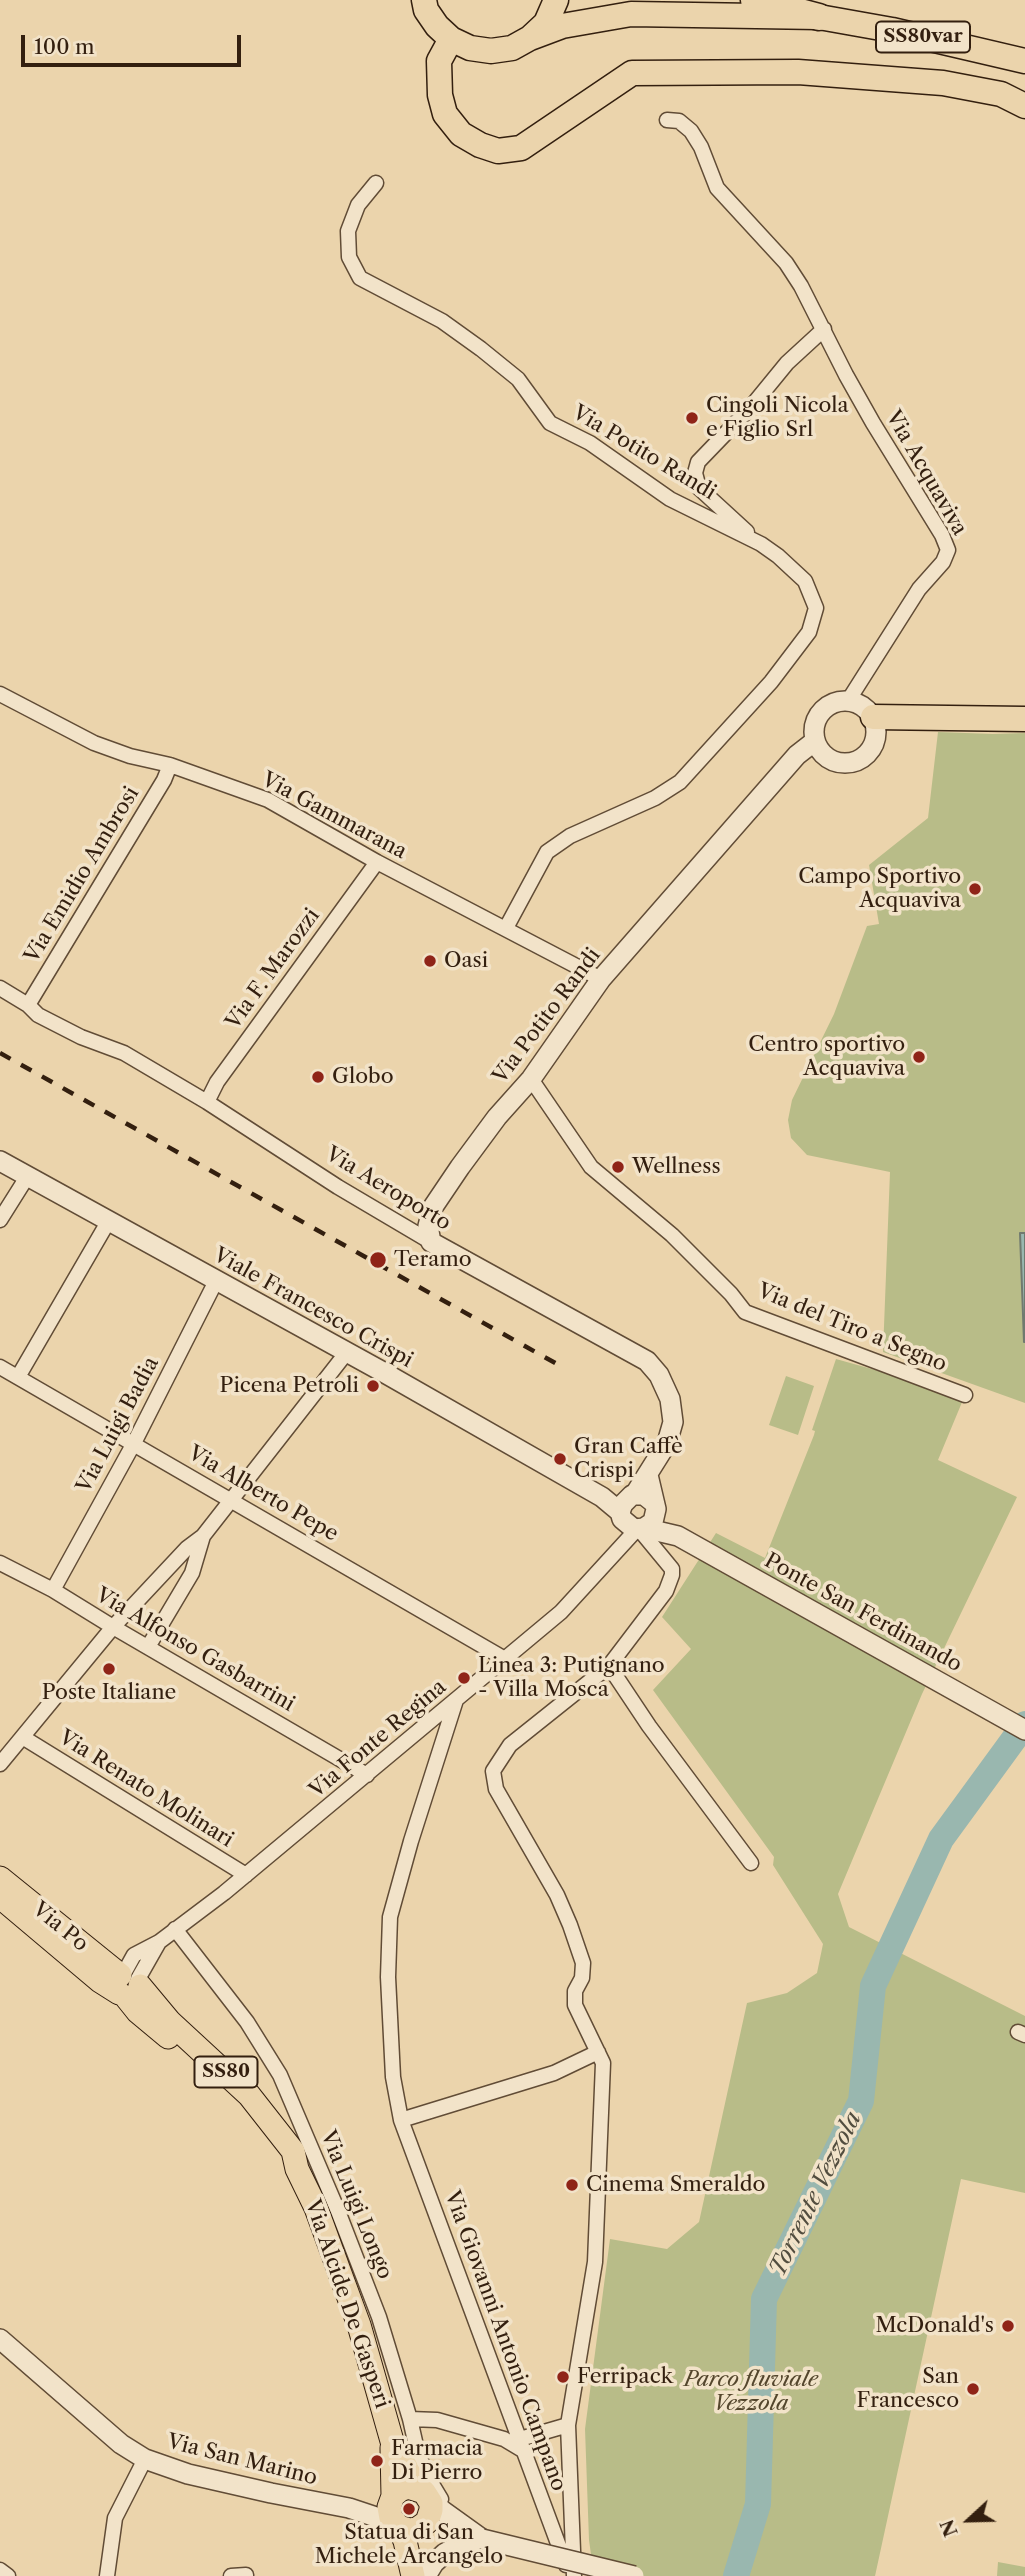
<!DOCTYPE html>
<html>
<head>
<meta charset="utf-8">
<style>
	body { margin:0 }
	#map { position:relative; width:1025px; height:2576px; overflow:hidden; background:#ebd4ac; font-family:"Libre Caslon Text",serif }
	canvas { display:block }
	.north { position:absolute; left:934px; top:2485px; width:70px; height:70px; -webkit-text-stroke:5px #f2e3c9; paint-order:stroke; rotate:248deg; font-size:19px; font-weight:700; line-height:28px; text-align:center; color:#331f0f }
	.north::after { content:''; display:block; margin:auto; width:24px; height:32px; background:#331f0f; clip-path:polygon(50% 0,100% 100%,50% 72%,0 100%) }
	.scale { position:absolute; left:21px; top:35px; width:220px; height:32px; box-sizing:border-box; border:4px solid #331f0f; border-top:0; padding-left:9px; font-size:21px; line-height:24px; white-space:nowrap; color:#331f0f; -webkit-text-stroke:5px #f2e3c9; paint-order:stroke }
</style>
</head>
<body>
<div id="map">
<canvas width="1025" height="2576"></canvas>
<div class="north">N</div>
<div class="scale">100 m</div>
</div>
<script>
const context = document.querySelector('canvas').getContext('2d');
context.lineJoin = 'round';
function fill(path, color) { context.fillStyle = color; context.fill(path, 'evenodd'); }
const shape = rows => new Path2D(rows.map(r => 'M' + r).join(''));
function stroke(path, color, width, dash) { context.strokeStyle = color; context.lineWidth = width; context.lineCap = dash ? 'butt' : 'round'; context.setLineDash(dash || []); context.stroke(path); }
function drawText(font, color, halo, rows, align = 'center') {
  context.font = font + ' "Libre Caslon Text",serif'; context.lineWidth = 7; context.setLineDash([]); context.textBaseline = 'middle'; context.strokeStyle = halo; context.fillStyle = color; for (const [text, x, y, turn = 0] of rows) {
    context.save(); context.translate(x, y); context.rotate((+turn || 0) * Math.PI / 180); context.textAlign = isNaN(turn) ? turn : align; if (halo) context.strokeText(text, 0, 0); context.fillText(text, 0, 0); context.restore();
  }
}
fill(shape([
	[938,732,993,734,1025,733,1025,1403,883,1352,890,1172,807,1155,791,1138,788,1120,792,1100,834,1014,867,926,879,924,869,865,928,818],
	[836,1359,965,1395,938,1460,1017,1497,922,1694,838,1894,849,1927,1025,2016,1025,2193,961,2179,875,2576,594,2576,589,2540,585,2429,610,2239,667,2249,699,2222,747,2003,787,1993,817,1973,823,1944,773,1865,774,1857,653,1690,691,1649,662,1617,716,1533,765,1558,814,1435,815,1431,812,1430],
	[786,1376,814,1386,798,1435,769,1425],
	[998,2562,1025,2567,1025,2576,997,2576]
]), '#b8bc88');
const water = shape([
	[1020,1233,1025,1233,1025,1342,1024,1342,1020,1233]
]);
fill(water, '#99b7af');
stroke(water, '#707a6f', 2);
stroke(shape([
	[736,2576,758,2504,764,2299,861,2101,873,1986,941,1839,1025,1724]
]), '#99b7af', 26);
const minor = shape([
	[667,120,679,121,691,131,701,147,717,188,786,263,801,286,846,375,873,423,942,535,948,550,943,562,919,589,848,701],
	[376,183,358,205,348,231,349,257,360,278,442,321,481,349,518,379,550,423,590,443,670,499,761,544,778,556,805,581,816,608,809,632,771,682,680,782,655,798,570,836,547,852,506,928],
	[747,532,699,488,695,473,698,462,751,407,787,363,824,329],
	[0,694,94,743,130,756,170,765,268,800,377,862,601,979],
	[0,988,28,1005,38,1015,81,1037,124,1053,207,1102,338,1187,431,1242],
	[28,1005,164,780,170,765],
	[531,1079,591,1167,672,1235,731,1294,745,1312,965,1395],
	[207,1102,217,1082,377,862],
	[0,1220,27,1177],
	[0,1367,505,1659],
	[18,1377,108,1222],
	[0,1563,53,1590,113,1627,367,1775],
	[53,1590,134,1443,217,1279],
	[148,1647,192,1573,203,1536],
	[609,1666,649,1726,751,1863],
	[456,1700,411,1841,390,1917,388,1977,393,2077,401,2120,566,2565],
	[24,1738,246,1875],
	[0,1764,113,1627,187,1548,203,1536,347,1352],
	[175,1929,247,2022,280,2075,338,2211,379,2317,410,2419,417,2450,426,2474,441,2499],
	[124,1973,134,1955,159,1942,224,1893,561,1612,637,1529],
	[138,1979,159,1942],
	[1018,2032,1025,2035],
	[401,2120,554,2073,598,2052],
	[410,2419,437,2420,504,2439,524,2451],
	[520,2439,568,2425],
	[0,2570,8,2576],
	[107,2576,115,2518,145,2459],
	[231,2576,246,2575],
	[574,2576,568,2425,595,2262,603,2063,575,2005,575,1991,582,1978,583,1963,570,1925,557,1895,496,1789,493,1771,510,1745,609,1666,666,1591,672,1575,672,1569,639,1529]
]);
const tertiary = shape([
	'814 732a31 31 0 1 1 62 0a31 31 0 1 1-62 0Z',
	[0,1161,383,1372,602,1497,620,1512],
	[648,1475,656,1509,653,1522,644,1528,634,1529,622,1519,620,1512,623,1504,632,1495,644,1495,654,1503],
	[635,1494,667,1443,673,1422,670,1399,659,1375,647,1361,431,1242,428,1226,433,1207,460,1167,497,1117,531,1079,601,979,797,755,815,741],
	[644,1528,678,1536,1025,1730],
	[0,2339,121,2444,145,2459,188,2474,271,2493,349,2508,394,2523],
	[428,2498,443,2511,482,2539],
	[426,2576,434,2563,445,2553,454,2548,482,2539]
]);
const primary = shape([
	[0,1878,120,1975],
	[4,1900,100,1981,119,1993],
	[140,1986,170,2022,249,2095,293,2151,297,2169,316,2208,359,2325,392,2441,417,2488],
	[126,1997,138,2012,168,2037],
	[392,2448,393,2496,389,2507,391,2518,399,2527,410,2530,417,2529,427,2522,431,2510,431,2503,424,2492,408,2487,400,2490,393,2496],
	[399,2527,405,2541,413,2576]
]);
const trunk = shape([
	[424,0,426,10,437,26,451,39,470,48,491,51,512,48,530,38,546,23,556,0],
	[530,38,562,26,631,14,819,17,892,30,1025,61],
	[451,39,439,61,440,95,445,114,461,134,480,145,498,151,521,148,632,73,798,72,943,83,1001,94,1025,106],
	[873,717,1025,719]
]);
const motorway = shape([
	[754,0,819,17]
]);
stroke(minor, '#614c36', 17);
stroke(tertiary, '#614c36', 22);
stroke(primary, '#331f0f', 25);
stroke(trunk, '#331f0f', 27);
stroke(motorway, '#331f0f', 29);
stroke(minor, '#f2e3c9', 14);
stroke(tertiary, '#f2e3c9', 19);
stroke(primary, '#ebd4ac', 23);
stroke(trunk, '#ebd4ac', 24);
stroke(motorway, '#ebd4ac', 26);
stroke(shape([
	[0,1053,557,1364]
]), '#331f0f', 4.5, [12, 12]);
const tertiaryBridge = shape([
	[482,2539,634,2576]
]);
stroke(tertiaryBridge, '#614c36', 22, []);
stroke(tertiaryBridge, '#f2e3c9', 19);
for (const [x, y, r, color] of [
	[692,418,7,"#8f2418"],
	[975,889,7,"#8f2418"],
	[430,961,7,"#8f2418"],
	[919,1057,7,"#8f2418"],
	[318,1077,7,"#8f2418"],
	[618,1167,7,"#8f2418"],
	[378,1260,9,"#8f2418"],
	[373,1386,7,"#8f2418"],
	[560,1459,7,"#8f2418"],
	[109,1669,7,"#8f2418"],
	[464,1678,7,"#8f2418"],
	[572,2185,7,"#8f2418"],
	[1008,2326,7,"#8f2418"],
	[563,2377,7,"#8f2418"],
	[973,2389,7,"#8f2418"],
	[377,2461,7,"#8f2418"],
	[409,2509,7,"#8f2418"]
]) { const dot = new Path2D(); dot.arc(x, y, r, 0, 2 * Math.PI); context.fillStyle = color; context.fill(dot); stroke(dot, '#f2e3c9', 2.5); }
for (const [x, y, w] of [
	[923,37,94],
	[226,2072,63]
]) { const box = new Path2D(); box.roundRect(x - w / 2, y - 15.5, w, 31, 5); context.fillStyle = '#f2e3c9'; context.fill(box); stroke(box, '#331f0f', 2); }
drawText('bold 19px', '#331f0f', null, [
	["SS80var",923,37],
	["SS80",226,2072]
]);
drawText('21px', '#331f0f', '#f2e3c9', [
	["Cingoli Nicola",706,406],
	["e Figlio Srl",706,430],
	["Campo Sportivo",961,877,"right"],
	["Acquaviva",961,901,"right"],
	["Oasi",444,961],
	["Centro sportivo",905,1045,"right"],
	["Acquaviva",905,1069,"right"],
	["Globo",332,1077],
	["Wellness",632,1167],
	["Teramo",394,1260],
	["Picena Petroli",359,1386,"right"],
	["Gran Caffè",574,1447],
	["Crispi",574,1471],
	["Linea 3: Putignano",478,1666],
	["- Villa Mosca",478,1690],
	["Poste Italiane",109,1693,"center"],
	["Cinema Smeraldo",586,2185],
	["McDonald's",994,2326,"right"],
	["Ferripack",577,2377],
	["San",959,2377,"right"],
	["Francesco",959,2401,"right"],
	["Farmacia",391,2449],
	["Di Pierro",391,2473],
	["Statua di San",409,2533,"center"],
	["Michele Arcangelo",409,2557,"center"]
], 'left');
drawText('21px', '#331f0f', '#f2e3c9', [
	["Via Potito Randi",644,453,31],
	["Via Acquaviva",926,473,60],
	["Via Gammarana",334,816,28],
	["Via Emidio Ambrosi",82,875,-59],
	["Via F. Marozzi",273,969,-54],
	["Via Potito Randi",547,1016,-53],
	["Via Aeroporto",388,1189,31],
	["Viale Francesco Crispi",313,1308,29],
	["Via del Tiro a Segno",852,1328,22],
	["Via Luigi Badia",118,1425,-62],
	["Via Alberto Pepe",263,1494,30],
	["Ponte San Ferdinando",863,1613,29],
	["Via Alfonso Gasbarrini",195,1650,30],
	["Via Fonte Regina",378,1739,-40],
	["Via Renato Molinari",146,1789,32],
	["Via Po",60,1927,39],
	["Via Luigi Longo",356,2205,68],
	["Via Alcide De Gasperi",347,2304,71],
	["Via Giovanni Antonio Campano",505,2341,70],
	["Via San Marino",242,2460,14]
]);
drawText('italic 21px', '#54462d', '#f2e3c9', [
	["Parco fluviale",751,2380],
	["Vezzola",751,2404]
]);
drawText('italic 23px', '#524d3f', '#f2e3c9', [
	["Torrente Vezzola",816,2194,-64]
]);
</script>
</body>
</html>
